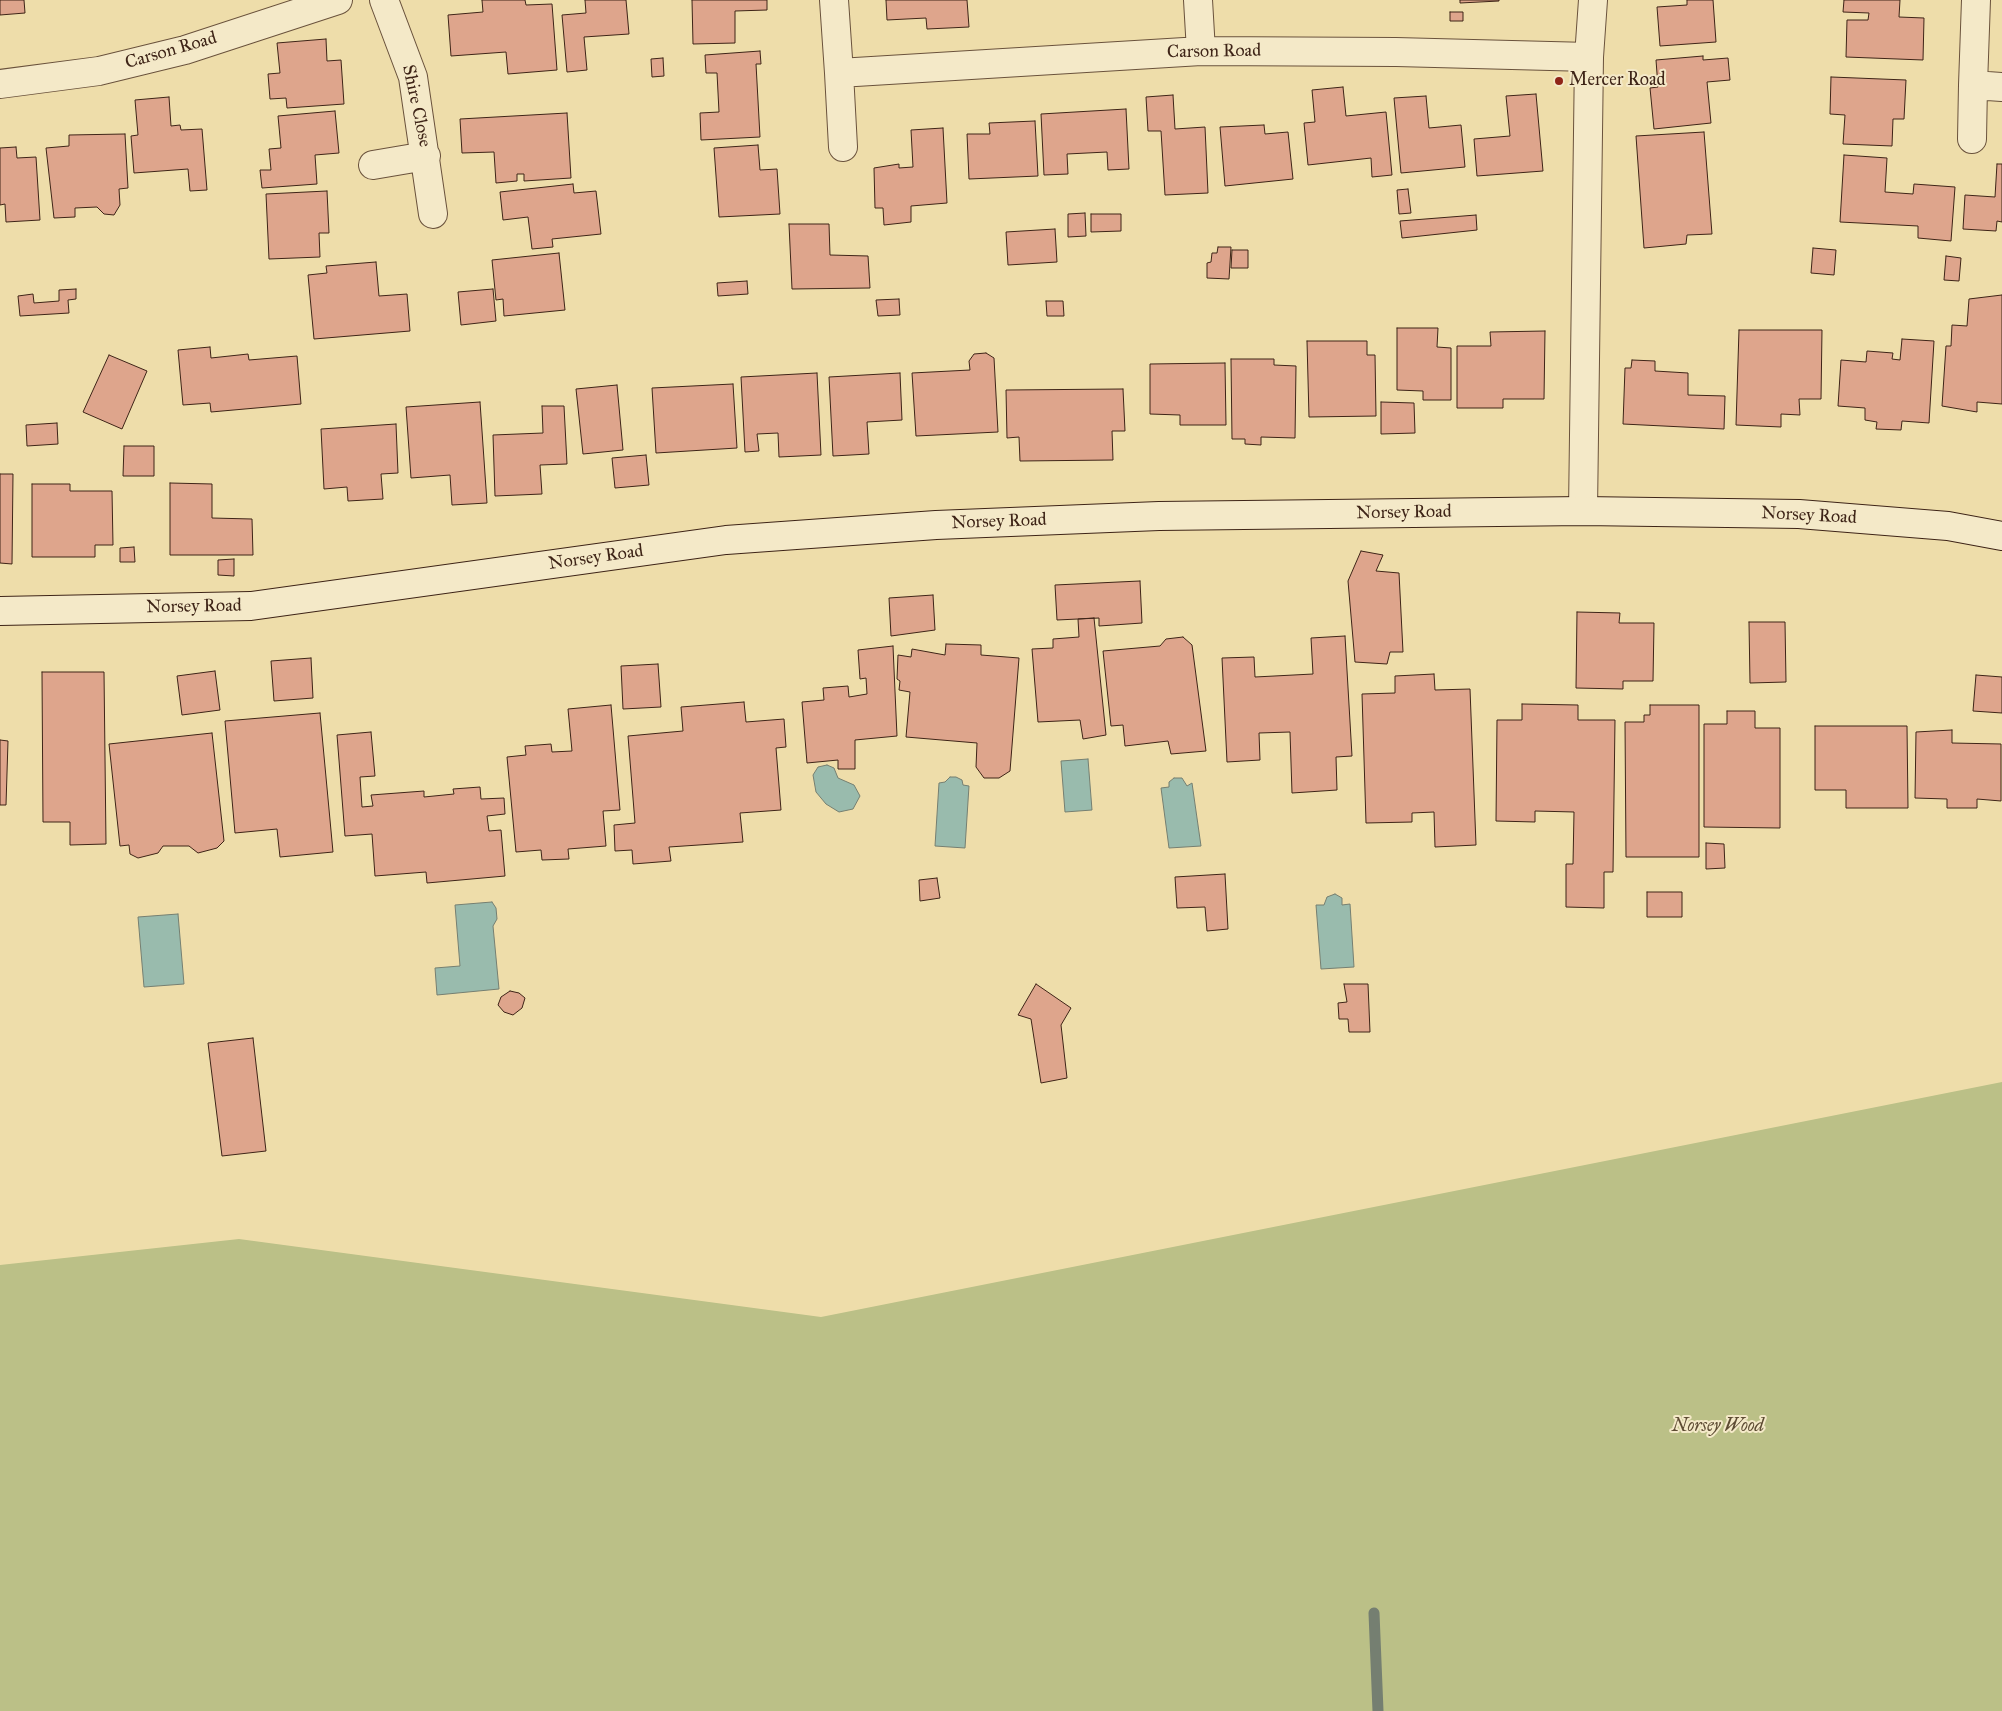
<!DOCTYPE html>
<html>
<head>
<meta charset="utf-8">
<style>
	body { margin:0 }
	canvas { display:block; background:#eda }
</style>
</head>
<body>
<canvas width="2002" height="1711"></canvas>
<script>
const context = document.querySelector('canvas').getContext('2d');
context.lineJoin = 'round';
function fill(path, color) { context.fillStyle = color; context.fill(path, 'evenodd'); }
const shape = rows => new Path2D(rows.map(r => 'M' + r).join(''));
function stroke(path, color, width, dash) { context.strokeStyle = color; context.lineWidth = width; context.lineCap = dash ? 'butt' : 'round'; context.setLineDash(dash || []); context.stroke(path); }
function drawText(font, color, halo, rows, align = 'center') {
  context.font = font + ' "IM FELL Great Primer",serif'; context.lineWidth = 4; context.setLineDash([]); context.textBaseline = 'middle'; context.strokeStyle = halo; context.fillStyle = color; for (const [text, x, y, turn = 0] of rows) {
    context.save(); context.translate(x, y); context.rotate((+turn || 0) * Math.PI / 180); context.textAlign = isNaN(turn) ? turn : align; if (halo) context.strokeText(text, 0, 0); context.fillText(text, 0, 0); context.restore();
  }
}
fill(shape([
	[2002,1082,2002,1711,0,1711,0,1265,239,1239,821,1317]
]), '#bbc087');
const water = shape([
	[1088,759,1092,810,1065,812,1061,761,1088,759],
	[827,765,834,768,838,778,854,785,860,796,853,809,839,812,826,804,816,792,813,775,818,767,827,765],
	[950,777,956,777,962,780,963,785,969,786,965,848,935,846,939,783,945,782,950,777],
	[1174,778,1182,778,1187,786,1192,783,1201,846,1169,848,1161,788,1169,787,1169,782,1174,778],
	[1335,894,1342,898,1342,905,1350,904,1354,967,1321,969,1316,905,1324,905,1327,897,1335,894],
	[492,902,496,908,497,919,493,926,499,989,437,995,435,968,460,966,455,905,492,902],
	[178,914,184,984,144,987,138,917,178,914]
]);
fill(water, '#99bbad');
stroke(water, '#757f71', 1);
stroke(shape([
	[1374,1613,1378,1711]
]), '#757f71', 11);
const building = shape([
	[0,0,24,0,25,13,0,15,0,0],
	[482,0,525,0,526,5,552,4,557,70,508,74,506,52,451,56,448,15,483,12,482,0],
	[585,0,626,0,629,34,584,37,587,70,567,72,562,15,586,13,585,0],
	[692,0,767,0,767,10,735,11,735,43,693,44,692,0],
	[886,0,967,0,969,27,927,29,926,18,887,20,886,0],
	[1460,0,1499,0,1499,1,1460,3,1460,0],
	[1687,0,1713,0,1716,42,1660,46,1657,7,1687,5,1687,0],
	[1844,0,1900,0,1899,17,1924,18,1923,60,1846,57,1847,20,1868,20,1869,13,1843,12,1844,0],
	[1450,12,1463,12,1463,21,1450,21,1450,12],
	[326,39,327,61,341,60,344,104,287,108,286,98,270,99,268,74,280,73,277,43,326,39],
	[760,51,761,64,756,64,760,137,701,140,700,113,719,112,717,73,706,73,705,55,760,51],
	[1703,56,1703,60,1728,58,1730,80,1707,82,1711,123,1654,129,1650,88,1658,87,1656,60,1703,56],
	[663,58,664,76,652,77,651,59,663,58],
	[1831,77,1906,80,1904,119,1893,119,1892,146,1843,144,1845,115,1830,114,1831,77],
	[1343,87,1346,116,1386,112,1392,175,1372,177,1371,158,1308,165,1304,123,1315,122,1312,90,1343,87],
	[1536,94,1543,171,1477,176,1474,139,1510,136,1506,96,1536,94],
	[1173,95,1175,129,1205,127,1208,193,1165,195,1161,131,1148,131,1146,97,1173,95],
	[1426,96,1429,128,1461,125,1465,167,1401,173,1394,98,1426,96],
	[169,97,171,126,180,125,181,130,202,129,207,190,190,191,188,169,134,173,131,136,138,135,135,100,169,97],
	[1126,109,1129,169,1108,170,1107,152,1067,154,1068,174,1044,175,1041,114,1126,109],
	[335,111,339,153,315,155,317,184,262,188,260,170,271,170,269,149,281,148,278,116,335,111],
	[567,113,571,178,524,181,524,174,517,174,517,181,496,183,494,152,462,153,460,119,567,113],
	[1035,121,1038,176,969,179,967,134,990,134,989,123,1035,121],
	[1264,125,1265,134,1288,132,1293,179,1225,186,1220,127,1264,125],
	[943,128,947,203,911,206,911,222,884,225,883,208,875,208,874,168,899,164,899,168,913,167,911,130,943,128],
	[1704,132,1712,234,1687,235,1686,244,1644,248,1636,136,1704,132],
	[125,134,128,188,119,189,120,205,114,215,104,214,97,207,75,208,75,217,54,218,46,148,69,146,69,135,125,134],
	[758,145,760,170,777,169,780,214,719,217,714,148,758,145],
	[16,147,17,158,36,157,40,220,6,222,5,204,0,205,0,148,16,147],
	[1844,155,1887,158,1885,192,1913,194,1914,184,1955,187,1951,241,1918,238,1918,226,1840,222,1844,155],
	[1997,164,2002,164,2002,222,1997,221,1996,231,1963,229,1965,195,1995,197,1997,164],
	[573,184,574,193,596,191,601,234,552,239,553,247,532,249,528,217,503,220,500,192,573,184],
	[1408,189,1411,213,1399,214,1397,190,1408,189],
	[327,191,329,233,319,233,320,257,269,259,266,194,327,191],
	[1085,213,1086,236,1068,237,1068,214,1085,213],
	[1091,214,1121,214,1121,231,1091,232,1091,214],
	[1476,215,1477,230,1402,238,1400,221,1476,215],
	[789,224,829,224,830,255,868,256,870,288,792,289,789,224],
	[1055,229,1057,262,1008,265,1006,232,1055,229],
	[1218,247,1231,247,1229,279,1207,278,1207,263,1211,262,1212,253,1217,253,1218,247],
	[1813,248,1836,250,1834,275,1811,273,1813,248],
	[1232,250,1248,250,1248,268,1231,268,1232,250],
	[559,253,565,310,504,316,503,299,496,300,492,260,559,253],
	[1946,256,1961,258,1959,281,1944,280,1946,256],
	[376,262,379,296,407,294,410,331,314,339,308,275,327,273,326,266,376,262],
	[747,281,748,294,718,296,717,283,747,281],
	[76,289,76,299,68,300,69,313,20,316,18,296,33,294,34,303,59,301,59,290,76,289],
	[493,289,496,321,461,325,458,292,493,289],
	[2002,295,2002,404,1977,402,1977,412,1942,406,1946,346,1951,346,1952,325,1967,326,1969,299,2002,295],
	[899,299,900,315,878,316,876,300,899,299],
	[1046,301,1063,301,1064,316,1047,316,1046,301],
	[1397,328,1438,328,1437,347,1451,348,1451,400,1423,400,1423,391,1397,390,1397,328],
	[1739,330,1822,330,1821,399,1799,399,1800,415,1781,414,1781,427,1736,425,1739,330],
	[1545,331,1544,399,1503,399,1503,408,1457,408,1457,346,1491,346,1490,332,1545,331],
	[1902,339,1934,341,1929,423,1902,421,1901,430,1876,429,1877,422,1865,420,1865,408,1838,406,1841,360,1866,362,1867,351,1893,353,1892,359,1900,360,1902,339],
	[1307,341,1367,341,1367,355,1375,355,1376,416,1309,417,1307,341],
	[210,347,211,358,248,354,249,360,297,356,301,404,211,412,210,403,183,405,178,350,210,347],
	[986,353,994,358,998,432,916,436,912,373,970,370,969,361,974,354,986,353],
	[109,355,147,371,122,429,83,412,109,355],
	[1231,359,1274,359,1274,365,1296,366,1295,438,1261,437,1261,445,1245,444,1245,439,1232,439,1231,359],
	[1632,360,1655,361,1655,371,1688,373,1688,395,1725,396,1724,429,1623,424,1625,368,1631,368,1632,360],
	[1225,363,1226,425,1180,425,1180,415,1150,414,1150,364,1225,363],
	[817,373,821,455,779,457,778,433,757,434,759,451,745,452,741,377,817,373],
	[900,373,902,420,867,422,869,454,833,456,829,377,900,373],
	[733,384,737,448,656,453,652,388,733,384],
	[617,385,623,450,583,454,576,389,617,385],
	[1123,389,1125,431,1112,431,1113,460,1020,461,1019,437,1007,438,1006,390,1123,389],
	[480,402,487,503,452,505,450,475,411,478,406,407,480,402],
	[1381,402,1414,403,1415,433,1381,434,1381,402],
	[542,406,564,406,567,464,540,465,542,494,495,496,493,435,543,433,542,406],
	[57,423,58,444,27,446,26,425,57,423],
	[396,424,398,473,381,474,383,499,348,501,347,487,324,489,321,429,396,424],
	[124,446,154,446,154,476,123,476,124,446],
	[646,455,649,485,615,488,612,458,646,455],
	[0,474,13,474,12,564,0,563,0,474],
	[170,483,212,484,212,518,252,519,253,555,170,555,170,483],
	[32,484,70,484,70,491,112,491,113,545,95,545,95,557,32,557,32,484],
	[134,547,135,562,120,562,120,548,134,547],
	[1361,551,1383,555,1376,571,1399,573,1403,652,1390,652,1387,664,1355,662,1348,581,1361,551],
	[234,559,234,576,218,575,218,560,234,559],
	[1140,581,1142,623,1099,626,1099,618,1057,620,1055,585,1140,581],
	[933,595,935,630,891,636,889,598,933,595],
	[1577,612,1620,613,1619,623,1654,623,1653,681,1623,681,1623,689,1576,688,1577,612],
	[1094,618,1106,735,1083,739,1080,720,1038,722,1032,649,1053,648,1053,639,1079,637,1078,619,1094,618],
	[1749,622,1785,622,1786,682,1750,683,1749,622],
	[1345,636,1352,756,1336,757,1337,790,1292,793,1290,732,1259,733,1260,760,1227,762,1222,658,1254,657,1255,677,1313,674,1311,638,1345,636],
	[1183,637,1192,645,1206,751,1171,754,1168,741,1125,746,1123,725,1111,726,1103,651,1160,646,1166,639,1183,637],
	[946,644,981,645,981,655,1019,658,1010,771,999,778,984,778,976,767,977,743,906,737,910,692,899,690,900,681,897,679,898,655,911,657,912,649,945,655,946,644],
	[893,646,897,736,855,740,855,769,838,769,838,760,807,763,802,702,824,700,823,688,848,686,849,697,867,694,866,678,860,679,858,650,893,646],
	[311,658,313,698,274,701,271,661,311,658],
	[658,664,661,707,623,709,621,666,658,664],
	[215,671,220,710,182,715,177,676,215,671],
	[42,672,104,672,106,844,70,845,70,822,43,822,42,672],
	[1434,674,1435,690,1470,689,1476,845,1435,847,1434,812,1412,813,1412,822,1366,823,1362,694,1395,693,1395,676,1434,674],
	[1976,675,2002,677,2002,713,1973,711,1976,675],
	[744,702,746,722,784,719,786,747,776,748,781,810,740,813,743,842,669,847,671,861,633,864,632,850,615,851,614,825,635,823,628,736,683,731,681,707,744,702],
	[1522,704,1578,705,1578,720,1615,720,1613,872,1604,872,1604,908,1566,907,1566,864,1573,864,1574,812,1535,811,1535,822,1496,821,1497,720,1522,720,1522,704],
	[611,705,620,810,603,811,606,846,568,849,569,859,542,860,541,850,516,852,507,757,526,755,525,746,551,744,552,752,572,751,568,709,611,705],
	[1650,705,1699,705,1699,857,1626,857,1625,722,1644,722,1644,715,1650,715,1650,705],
	[1727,711,1755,711,1755,728,1780,728,1780,828,1704,827,1704,724,1727,724,1727,711],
	[320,713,333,852,280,857,277,829,235,833,225,721,320,713],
	[1815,726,1907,726,1908,808,1846,808,1846,790,1815,790,1815,726],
	[1952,730,1952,743,2001,744,2001,801,1977,799,1977,808,1947,808,1947,799,1915,798,1916,732,1952,730],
	[371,732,375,776,360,777,362,807,373,806,371,795,424,791,424,797,454,794,453,789,480,787,481,799,504,798,505,814,487,816,489,831,501,830,505,876,427,883,426,872,375,876,372,834,345,836,337,735,371,732],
	[212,733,224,841,217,848,198,853,189,846,163,846,158,853,138,858,130,854,129,845,120,846,109,744,212,733],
	[0,740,8,741,6,805,0,805,0,740],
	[1706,843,1724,844,1725,868,1706,869,1706,843],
	[1225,874,1228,929,1207,931,1205,907,1177,908,1175,877,1225,874],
	[937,878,940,898,920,901,919,880,937,878],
	[1647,892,1682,892,1682,917,1647,917,1647,892],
	[1036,984,1071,1008,1061,1025,1067,1078,1041,1083,1031,1019,1018,1015,1036,984],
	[1344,984,1368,984,1370,1032,1349,1032,1348,1019,1339,1019,1338,1003,1347,1002,1344,984],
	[510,991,519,993,525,998,522,1008,513,1015,504,1012,498,1005,501,997,510,991],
	[253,1038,266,1151,222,1156,208,1043,253,1038]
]);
fill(building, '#dea58c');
stroke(building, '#3e2417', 1);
const street = shape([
	[384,0,413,77,433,214],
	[834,0,839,73,1201,51,1396,52,1589,57],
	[1198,0,1201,51],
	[1976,0,1973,85,2002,87],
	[839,73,843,147],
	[0,84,99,71,185,50,338,0],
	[1972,139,1973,85],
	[373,165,426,156],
	[1583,511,1589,57,1593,0]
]);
const secondary = shape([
	[0,611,251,606,726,540,936,525,1159,516,1583,511,1799,514,1948,526,2002,536]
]);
stroke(street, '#6a523c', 30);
stroke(secondary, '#3e2417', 30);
stroke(street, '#f4e9c8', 28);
stroke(secondary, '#f4e9c8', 28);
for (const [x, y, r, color] of [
	[1559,81,5,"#8f2418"]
]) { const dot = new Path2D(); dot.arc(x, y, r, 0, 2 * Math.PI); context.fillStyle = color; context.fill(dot); stroke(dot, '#f4e9c8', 2); }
drawText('18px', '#3e2417', '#f4e9c8', [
	["Carson Road",171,51,-16],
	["Carson Road",1214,52,-1],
	["Shire Close",416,106,78],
	["Norsey Road",1404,513,-1],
	["Norsey Road",1809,516,3],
	["Norsey Road",999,522,-2],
	["Norsey Road",596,558,-8],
	["Norsey Road",194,607,-1]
]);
drawText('18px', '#3e2417', '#f4e9c8', [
	["Mercer Road",1569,81]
], 'left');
drawText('italic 18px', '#5d4b33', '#f4e9c8', [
	["Norsey Wood",1718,1427]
]);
</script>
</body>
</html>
